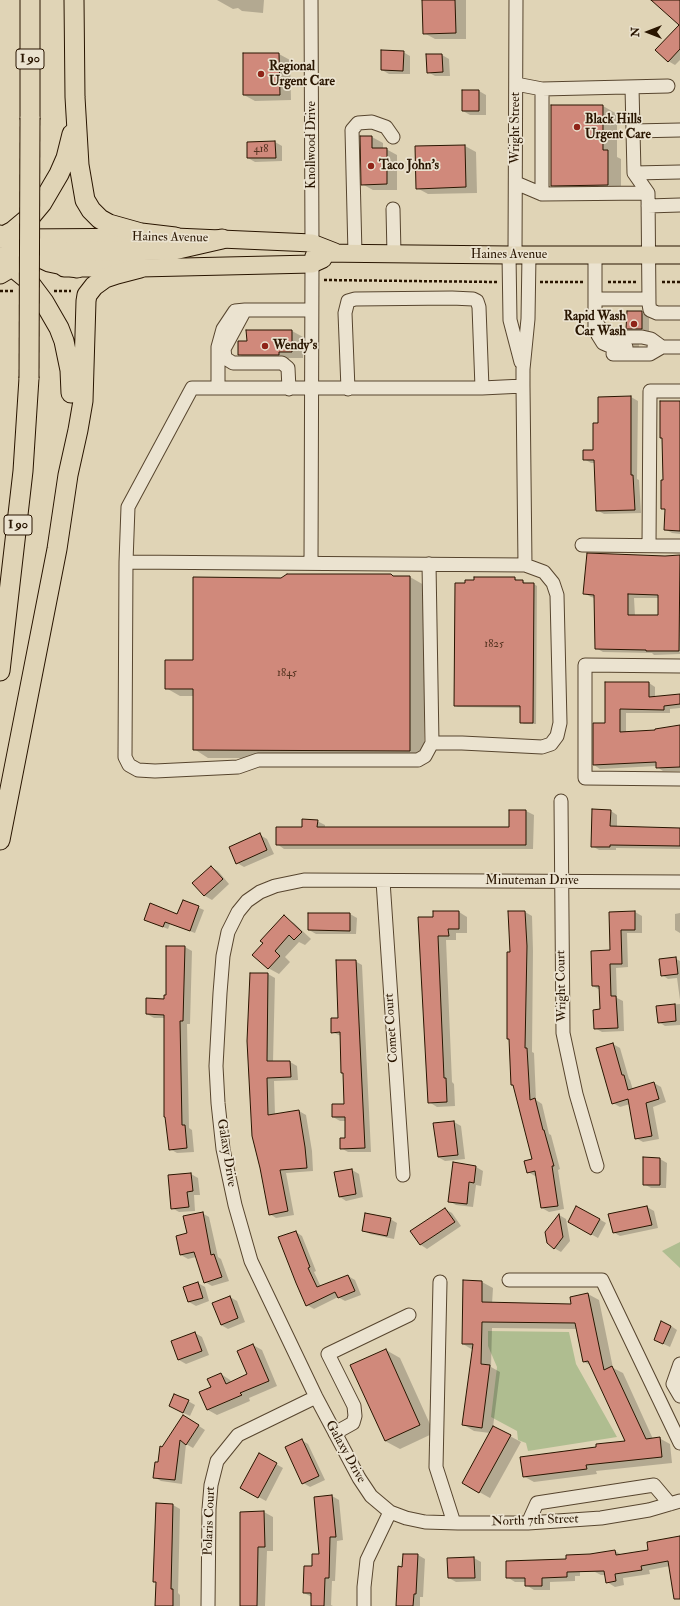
<!DOCTYPE html>
<html>
<head>
<meta charset="utf-8">
<style>
	body { margin:0 }
	#map { position:relative; width:680px; height:1606px; overflow:hidden; background:#e0d4b6; font-family:"IM FELL Double Pica",serif }
	canvas { display:block }
	.north { position:absolute; left:628px; top:12px; width:40px; height:40px; -webkit-text-stroke:3px #ebe3d0; paint-order:stroke; rotate:270deg; font-size:11px; font-weight:700; line-height:16px; text-align:center; color:#291500 }
	.north::after { content:''; display:block; margin:auto; width:14px; height:18px; background:#291500; clip-path:polygon(50% 0,100% 100%,50% 72%,0 100%) }
</style>
</head>
<body>
<div id="map">
<canvas width="680" height="1606"></canvas>
<div class="north">N</div>
</div>
<script>
const context = document.querySelector('canvas').getContext('2d');
context.lineJoin = 'round';
function fill(path, color) { context.fillStyle = color; context.fill(path, 'evenodd'); }
const shape = rows => new Path2D(rows.map(r => 'M' + r).join(''));
function stroke(path, color, width, dash) { context.strokeStyle = color; context.lineWidth = width; context.lineCap = dash ? 'butt' : 'round'; context.setLineDash(dash || []); context.stroke(path); }
function drawText(font, color, halo, rows, align = 'center') {
  context.font = font + ' "IM FELL Double Pica",serif'; context.lineWidth = 3.5; context.setLineDash([]); context.textBaseline = 'middle'; context.strokeStyle = halo; context.fillStyle = color; for (const [text, x, y, turn = 0] of rows) {
    context.save(); context.translate(x, y); context.rotate((+turn || 0) * Math.PI / 180); context.textAlign = isNaN(turn) ? turn : align; if (halo) context.strokeText(text, 0, 0); context.fillText(text, 0, 0); context.restore();
  }
}
fill(shape([
	[680,1242,680,1268,662,1251],
	[488,1331,569,1332,576,1364,617,1437,528,1451,526,1443,518,1440,517,1431,491,1417,497,1367,488,1346]
]), '#afbd90');
fill(shape([
	[217,0,264,0,263,13,242,11,238,8,233,9],
	[423,0,466,0,466,39,435,39,424,33],
	[680,33,680,60,675,65,668,61],
	[403,52,410,56,410,74,389,74,382,70],
	[279,54,290,60,291,100,255,101,244,95],
	[442,55,449,59,450,76,435,76,428,72],
	[479,91,486,95,486,115,470,115,463,111],
	[603,106,617,114,617,157,621,159,621,193,566,194,552,185],
	[372,137,383,143,383,149,386,149,397,155,397,190,373,190,362,184],
	[275,142,282,146,282,161,255,162,248,158,248,143],
	[465,146,476,152,477,193,428,194,417,188,416,147],
	[642,313,649,317,649,332,634,332,627,328],
	[292,331,303,337,303,358,289,358,289,361,249,361,239,354],
	[631,397,638,401,637,479,639,480,641,513,604,514,597,510,595,463,591,463,584,459,594,451,599,424],
	[680,402,680,534,672,533,665,529,666,510,662,508,664,481],
	[680,556,680,598,634,598,635,616,680,616,680,654,654,655,652,653,603,652,596,648,595,598,591,597,584,593,665,557],
	[410,577,424,585,424,758,208,758,194,749,194,696,180,696,166,688,281,579],
	[475,578,515,578,518,581,523,581,526,584,534,584,537,586,536,724,524,724,521,722,521,708,458,707,455,706,466,584,475,581],
	[606,683,649,683,655,687,655,697,680,695,680,708,670,709,670,713,626,713,626,732,656,731,680,726,680,771,663,771,657,767,657,766,600,769,594,765,606,724],
	[526,811,534,815,533,849,284,849,277,844,317,821,325,825,325,828,510,828],
	[611,811,617,815,617,827,680,828,680,849,616,848,616,850,599,850,592,846],
	[260,835,267,839,274,854,244,867,237,863],
	[211,867,218,871,229,884,212,900,205,896,193,883],
	[183,901,204,910,195,933,170,924,168,929,150,922,178,916],
	[459,912,467,917,467,933,456,933,456,940,446,940,452,1082,454,1084,455,1106,437,1107,429,1102,434,918],
	[510,912,525,912,532,916,533,951,532,1052,534,1053,536,1100,542,1104,549,1134,551,1135,560,1169,558,1170,564,1209,549,1212,542,1208,537,1176,535,1176,528,1172,533,1159,515,1087,511,1085,510,1040,508,1038,511,953],
	[635,912,642,916,642,933,627,933,628,967,616,968,617,998,623,1001,624,1031,602,1032,595,1028,601,1010,600,990,593,986,611,951,610,913],
	[680,913,680,933,675,930,675,914],
	[350,914,357,918,356,934,316,934,309,930],
	[284,917,294,923,311,939,305,945,299,942,285,957,290,962,279,974,268,968,264,943],
	[185,947,192,951,190,1024,187,1024,189,1128,192,1130,194,1152,177,1153,170,1149,165,1018,154,1018,147,1014,165,1000],
	[676,959,680,961,680,1000,677,978,668,979,662,975,660,960],
	[355,961,362,965,371,1152,348,1152,341,1148,346,1139,346,1121,340,1121,333,1117,345,1105,344,1074,342,1073,341,1036,332,1032,339,1019],
	[268,974,275,978,273,1062,290,1062,297,1066,298,1080,274,1081,275,1115,299,1111,306,1115,312,1151,313,1171,286,1173,294,1215,276,1218,270,1214,248,1041],
	[680,1004,680,1025,665,1026,659,1022,657,1006],
	[613,1044,620,1048,629,1079,630,1080,633,1090,654,1083,661,1087,666,1102,653,1107,659,1139,643,1142,636,1138,630,1104,620,1107,613,1103,598,1048],
	[454,1122,461,1126,465,1159,445,1161,438,1157],
	[644,1158,660,1159,667,1163,666,1188,651,1188,644,1184],
	[454,1163,476,1167,483,1171,481,1186,476,1185,473,1207,456,1205,449,1201],
	[352,1170,359,1174,363,1197,346,1201,340,1197],
	[191,1174,198,1178,200,1195,194,1195,195,1211,179,1212,172,1208],
	[647,1207,654,1211,658,1228,620,1236,613,1232,610,1214],
	[445,1209,452,1213,461,1226,427,1249,421,1245,412,1232],
	[202,1213,209,1217,218,1257,221,1259,229,1281,212,1286,205,1282,196,1257,188,1259,181,1255,188,1234],
	[559,1215,566,1219,570,1241,561,1252,554,1248,546,1232],
	[390,1219,397,1223,394,1239,370,1234,363,1230],
	[599,1219,606,1223,598,1238,576,1226],
	[296,1232,302,1236,316,1271,314,1272,321,1287,348,1276,355,1280,361,1295,345,1301,338,1297,314,1309,307,1305],
	[464,1281,482,1282,493,1288,492,1304,572,1305,571,1298,588,1294,599,1300,613,1368,623,1373,653,1439,659,1438,670,1444,672,1463,596,1471,597,1474,534,1482,523,1476,597,1448,627,1442,592,1366,584,1362,577,1329,492,1328,491,1367,500,1372,493,1427,521,1442,490,1498,463,1483,490,1433,474,1431,464,1425,473,1350,463,1344],
	[198,1283,205,1287,209,1301,196,1306,189,1302],
	[230,1297,237,1301,245,1322,228,1329,221,1325],
	[671,1326,677,1330,670,1347,655,1340],
	[195,1333,202,1337,209,1355,186,1364,179,1360],
	[253,1345,262,1350,277,1386,249,1398,250,1401,217,1415,208,1410,201,1393,212,1388,221,1374,230,1380,231,1382,248,1375],
	[386,1350,400,1358,434,1433,400,1449,385,1441],
	[188,1401,195,1405,190,1416,177,1410],
	[190,1420,205,1430,193,1448,186,1444,182,1484,161,1481,154,1477,163,1448],
	[301,1440,308,1444,325,1480,310,1487,303,1483],
	[260,1455,283,1468,266,1501,242,1488],
	[332,1496,339,1500,343,1540,337,1541,335,1581,332,1581,331,1605,333,1606,312,1606,312,1597,304,1593,313,1567,320,1555],
	[173,1505,180,1509,178,1593,180,1595,180,1606,156,1606],
	[264,1512,273,1517,273,1551,267,1551,265,1606,240,1606,241,1513],
	[680,1537,680,1584,670,1566,649,1570,650,1574,623,1578,624,1585,615,1587,607,1582,606,1575,601,1575,595,1572,580,1572,580,1576,575,1576,575,1581,550,1582,550,1590,534,1590,526,1585,526,1582,515,1582,507,1577,567,1560,591,1555,615,1551,622,1555,649,1551],
	[404,1555,418,1555,425,1559,423,1597,420,1597,420,1606,397,1606],
	[474,1558,481,1562,481,1581,456,1582,449,1578]
]), '#0003');
const building = shape([
	[422,0,455,0,456,33,423,34,422,0],
	[651,0,680,0,680,49,668,62,655,50,679,25,651,0],
	[381,50,404,51,403,71,381,70,381,50],
	[243,53,279,53,280,95,243,95,243,53],
	[426,54,442,54,443,72,427,73,426,54],
	[462,90,479,90,479,111,462,111,462,90],
	[551,105,603,105,603,150,608,150,608,185,551,186,551,105],
	[360,136,372,136,372,148,387,148,387,184,361,185,360,136],
	[275,141,276,158,247,158,247,142,275,141],
	[465,145,466,187,416,189,415,146,465,145],
	[627,311,642,311,642,329,626,329,627,311],
	[246,330,292,330,292,352,279,352,279,355,238,355,238,341,247,341,246,330],
	[631,396,631,475,633,475,635,510,596,511,594,460,583,460,583,450,593,450,593,423,598,423,598,397,631,396],
	[660,401,680,401,680,531,664,530,665,509,661,509,661,480,663,480,662,438,660,438,660,401],
	[587,553,665,556,680,555,679,651,646,651,646,650,595,649,594,595,583,594,587,553],
	[628,594,658,595,658,615,628,615,628,594],
	[287,574,391,574,393,576,410,576,410,751,193,750,193,689,165,689,165,660,193,660,193,577,281,578,287,574],
	[474,577,515,577,515,580,523,580,523,583,534,583,533,723,520,723,520,706,454,706,455,583,465,583,465,580,474,580,474,577],
	[605,682,649,682,649,697,680,694,680,704,664,706,664,710,620,709,620,732,655,730,655,729,680,725,680,767,656,768,656,762,593,765,593,723,605,723,605,682],
	[592,809,611,810,610,826,680,828,680,846,610,845,610,847,591,847,592,809],
	[509,810,526,810,526,845,276,845,276,827,302,827,302,819,318,820,317,827,509,827,509,810],
	[260,833,267,850,236,864,229,847,260,833],
	[211,866,223,879,204,896,192,883,211,866],
	[183,900,199,906,190,931,165,922,163,927,144,920,150,903,177,914,183,900],
	[433,911,459,911,459,929,448,929,449,936,438,936,444,1078,446,1078,447,1102,428,1103,418,917,433,917,433,911],
	[508,911,525,911,527,946,525,1048,527,1048,530,1100,535,1098,543,1130,544,1130,554,1166,552,1166,558,1206,541,1208,535,1171,527,1173,524,1161,532,1159,513,1085,511,1085,509,1039,507,1039,507,952,510,952,508,911],
	[635,911,635,930,621,930,622,964,610,964,611,996,616,996,618,1028,594,1029,593,1010,600,1009,599,986,592,986,591,951,610,950,609,912,635,911],
	[308,913,350,913,350,931,308,930,308,913],
	[284,915,302,932,294,940,289,935,275,951,280,956,268,969,252,955,263,943,260,941,284,915],
	[166,946,185,946,183,1021,180,1021,182,1125,185,1125,187,1148,169,1150,165,1117,164,1117,164,1015,146,1014,146,998,164,999,164,995,166,995,166,946],
	[676,957,678,974,661,976,659,959,676,957],
	[336,960,356,960,365,1148,340,1149,340,1138,345,1138,345,1117,332,1117,332,1104,344,1104,343,1073,341,1073,340,1032,331,1033,331,1018,338,1018,336,960],
	[250,973,268,973,267,1061,290,1061,291,1077,267,1078,268,1115,299,1110,305,1147,307,1168,280,1170,288,1211,269,1215,260,1168,252,1136,247,1041,250,973],
	[675,1004,676,1021,658,1023,656,1006,675,1004],
	[613,1043,622,1075,624,1075,628,1090,654,1082,659,1099,646,1103,652,1136,635,1139,628,1099,612,1104,596,1048,613,1043],
	[454,1121,458,1155,438,1157,433,1123,454,1121],
	[643,1157,660,1158,660,1185,643,1185,643,1157],
	[453,1162,476,1166,474,1183,469,1182,467,1204,448,1202,453,1162],
	[352,1169,356,1194,339,1197,334,1172,352,1169],
	[191,1173,193,1191,187,1192,189,1207,171,1209,168,1175,191,1173],
	[576,1206,600,1219,591,1235,568,1222,576,1206],
	[647,1206,652,1225,613,1233,608,1214,647,1206],
	[445,1208,455,1222,420,1245,410,1231,445,1208],
	[203,1212,211,1255,214,1254,222,1277,204,1283,194,1252,180,1255,176,1236,187,1233,183,1216,203,1212],
	[365,1213,391,1218,387,1236,362,1231,365,1213],
	[559,1214,563,1237,554,1249,547,1243,545,1232,559,1214],
	[296,1231,310,1267,308,1268,317,1287,348,1275,355,1291,338,1298,335,1292,306,1306,296,1283,278,1237,296,1231],
	[463,1280,482,1281,482,1302,571,1304,570,1297,588,1293,604,1370,612,1366,646,1439,660,1437,662,1457,586,1465,587,1469,523,1477,520,1457,596,1447,596,1444,625,1441,588,1361,583,1362,575,1323,482,1322,481,1364,490,1365,482,1428,462,1425,473,1344,462,1344,463,1280],
	[198,1282,203,1298,188,1302,183,1287,198,1282],
	[230,1296,238,1318,221,1325,212,1303,230,1296],
	[661,1321,671,1326,663,1344,654,1340,661,1321],
	[195,1332,202,1351,178,1360,171,1341,195,1332],
	[253,1344,269,1381,240,1393,242,1395,207,1410,199,1392,211,1387,207,1379,221,1373,226,1384,247,1374,237,1351,253,1344],
	[386,1349,420,1425,385,1441,350,1365,386,1349],
	[174,1394,189,1400,183,1413,169,1406,174,1394],
	[183,1415,199,1425,186,1445,180,1440,175,1480,153,1478,155,1462,158,1462,160,1446,162,1447,183,1415],
	[493,1426,511,1435,479,1493,462,1483,493,1426],
	[302,1439,319,1476,302,1484,285,1447,302,1439],
	[259,1453,277,1463,258,1498,240,1488,259,1453],
	[332,1495,336,1537,330,1537,329,1578,325,1578,324,1606,311,1606,311,1593,303,1593,304,1566,312,1566,312,1554,319,1554,314,1497,332,1495],
	[156,1503,173,1504,171,1589,173,1589,173,1606,155,1606,156,1582,153,1582,156,1503],
	[264,1511,265,1547,258,1547,257,1606,240,1606,240,1512,264,1511],
	[680,1536,680,1599,674,1599,668,1561,641,1566,642,1570,615,1574,616,1581,606,1583,604,1571,567,1572,567,1577,542,1578,542,1586,525,1586,525,1578,506,1578,506,1561,566,1559,566,1555,590,1554,615,1550,616,1555,648,1550,647,1542,680,1536],
	[403,1554,418,1554,416,1594,414,1594,413,1606,396,1606,398,1566,402,1567,403,1554],
	[474,1557,475,1578,448,1578,447,1558,474,1557]
]);
fill(building, '#d0897b');
stroke(building, '#291500', 1);
stroke(shape([
	[626,347,642,347]
]), '#bbae92', 13, [13, 6]);
const minor = shape([
	[311,0,312,243],
	[516,84,542,89],
	[632,87,633,131],
	[680,130,633,131,634,173,680,172],
	[634,173,648,193,649,304,650,310,657,313,680,313],
	[516,183,542,194],
	[648,193,542,194,542,89,668,86],
	[648,206,680,205],
	[393,209,394,254],
	[355,254,352,130,358,123,372,122,386,127,393,137],
	[509,255,510,320,521,362],
	[515,255,516,0],
	[595,255,595,327,598,335,603,343,610,346,626,347],
	[595,299,648,299],
	[245,310,224,349,225,358,233,363,282,363,288,368,289,389],
	[597,323,603,333,612,337,642,337,651,339,662,347],
	[654,347,679,347],
	[613,354,650,354,662,347],
	[523,386,482,388,192,388,128,507,126,562,525,565,523,386,523,369,528,319,529,255],
	[218,388,218,347,223,329,235,311,245,310,311,310],
	[348,389,345,313,348,301,355,299,452,298,473,299,477,301,479,307,482,388],
	[582,545,680,546],
	[649,545,650,391,680,391],
	[126,562,125,757,129,765,138,770,155,771,238,767,258,760,418,760,425,756,432,743],
	[311,563,312,264],
	[429,564,432,743,462,743,542,747,551,744,557,736,560,723,557,595,553,583,544,572,525,565],
	[680,666,585,665,585,778,680,779],
	[561,801,563,1033,576,1094,597,1166],
	[383,881,403,1175],
	[680,882,304,880,275,886,260,892,247,901,238,912,228,932,223,956,220,993,216,1066,218,1103,223,1149,235,1205,251,1261,316,1397,359,1478,371,1496,390,1512,406,1518,425,1522,458,1523,528,1523,601,1518,649,1510,680,1501],
	[509,1280,602,1280,680,1443],
	[440,1282,436,1467,454,1523],
	[680,1364,673,1384,680,1396],
	[335,1433,353,1423,355,1416,354,1406,328,1354,409,1315],
	[528,1523,537,1503,654,1485,670,1504],
	[208,1606,209,1509,211,1485,217,1461,238,1435,316,1397],
	[364,1606,364,1587,367,1560,390,1512]
]);
const major = shape([
	[17,238,175,237,312,243,335,252],
	[312,264,314,256,319,253,509,255,680,255],
	[64,268,140,268,312,264,323,259]
]);
const highway = shape([
	[30,0,30,118],
	[74,0,75,97,79,165,85,200,91,210,100,219,109,224,141,233,175,237],
	[0,235,17,247,49,262,77,268],
	[0,238,13,231,32,215,42,203,59,174,66,158,72,134],
	[0,257,26,278,44,302,59,328,64,341,70,370,71,393],
	[0,274,20,262,50,252,174,250,222,239],
	[0,671,23,471,29,378],
	[0,840,57,549,68,475,78,430,83,401,86,301,87,295,94,286,105,278,117,274,140,268]
]);
stroke(minor, '#57452e', 15);
stroke(major, '#291500', 19);
stroke(highway, '#291500', 21);
stroke(shape([
	[324,280,497,282],
	[540,282,583,282],
	[608,282,637,282],
	[662,282,680,282],
	[0,291,13,291],
	[54,291,71,291]
]), '#291500', 2.5, [3, 2]);
stroke(minor, '#ebe3d0', 13);
stroke(major, '#e0d4b6', 17);
stroke(highway, '#e0d4b6', 19);
const highwayBridge = shape([
	[29,378,30,118]
]);
stroke(highwayBridge, '#291500', 21, []);
stroke(highwayBridge, '#e0d4b6', 19);
for (const [x, y, r, color] of [
	[261,74,4,"#8f2418"],
	[577,127,4,"#8f2418"],
	[371,166,4,"#8f2418"],
	[634,324,4,"#8f2418"],
	[265,346,4,"#8f2418"]
]) { const dot = new Path2D(); dot.arc(x, y, r, 0, 2 * Math.PI); context.fillStyle = color; context.fill(dot); stroke(dot, '#ebe3d0', 1.5); }
drawText('11px', '#53321f', null, [
	["418",261,150],
	["1825",494,645],
	["1845",287,674]
]);
for (const [x, y, w] of [
	[30,59,28],
	[18,525,28]
]) { const box = new Path2D(); box.roundRect(x - w / 2, y - 10, w, 20, 3); context.fillStyle = '#ebe3d0'; context.fill(box); stroke(box, '#291500', 1); }
drawText('bold 12px', '#291500', null, [
	["I 90",30,59],
	["I 90",18,525]
]);
drawText('bold 13px', '#291500', '#ebe3d0', [
	["Regional",269,67],
	["Urgent Care",269,82],
	["Black Hills",585,120],
	["Urgent Care",585,135],
	["Taco John's",379,166],
	["Rapid Wash",626,317,"right"],
	["Car Wash",626,332,"right"],
	["Wendy's",273,346]
], 'left');
drawText('13px', '#291500', '#ebe3d0', [
	["Wright Street",516,128,-90],
	["Knollwood Drive",312,145,-90],
	["Haines Avenue",170,238,1],
	["Haines Avenue",509,255],
	["Minuteman Drive",532,881],
	["Wright Court",562,986,-91],
	["Comet Court",392,1028,-94],
	["Galaxy Drive",226,1153,81],
	["Galaxy Drive",345,1452,61],
	["Polaris Court",210,1521,-88],
	["North 7th Street",535,1521,-2]
]);
</script>
</body>
</html>
